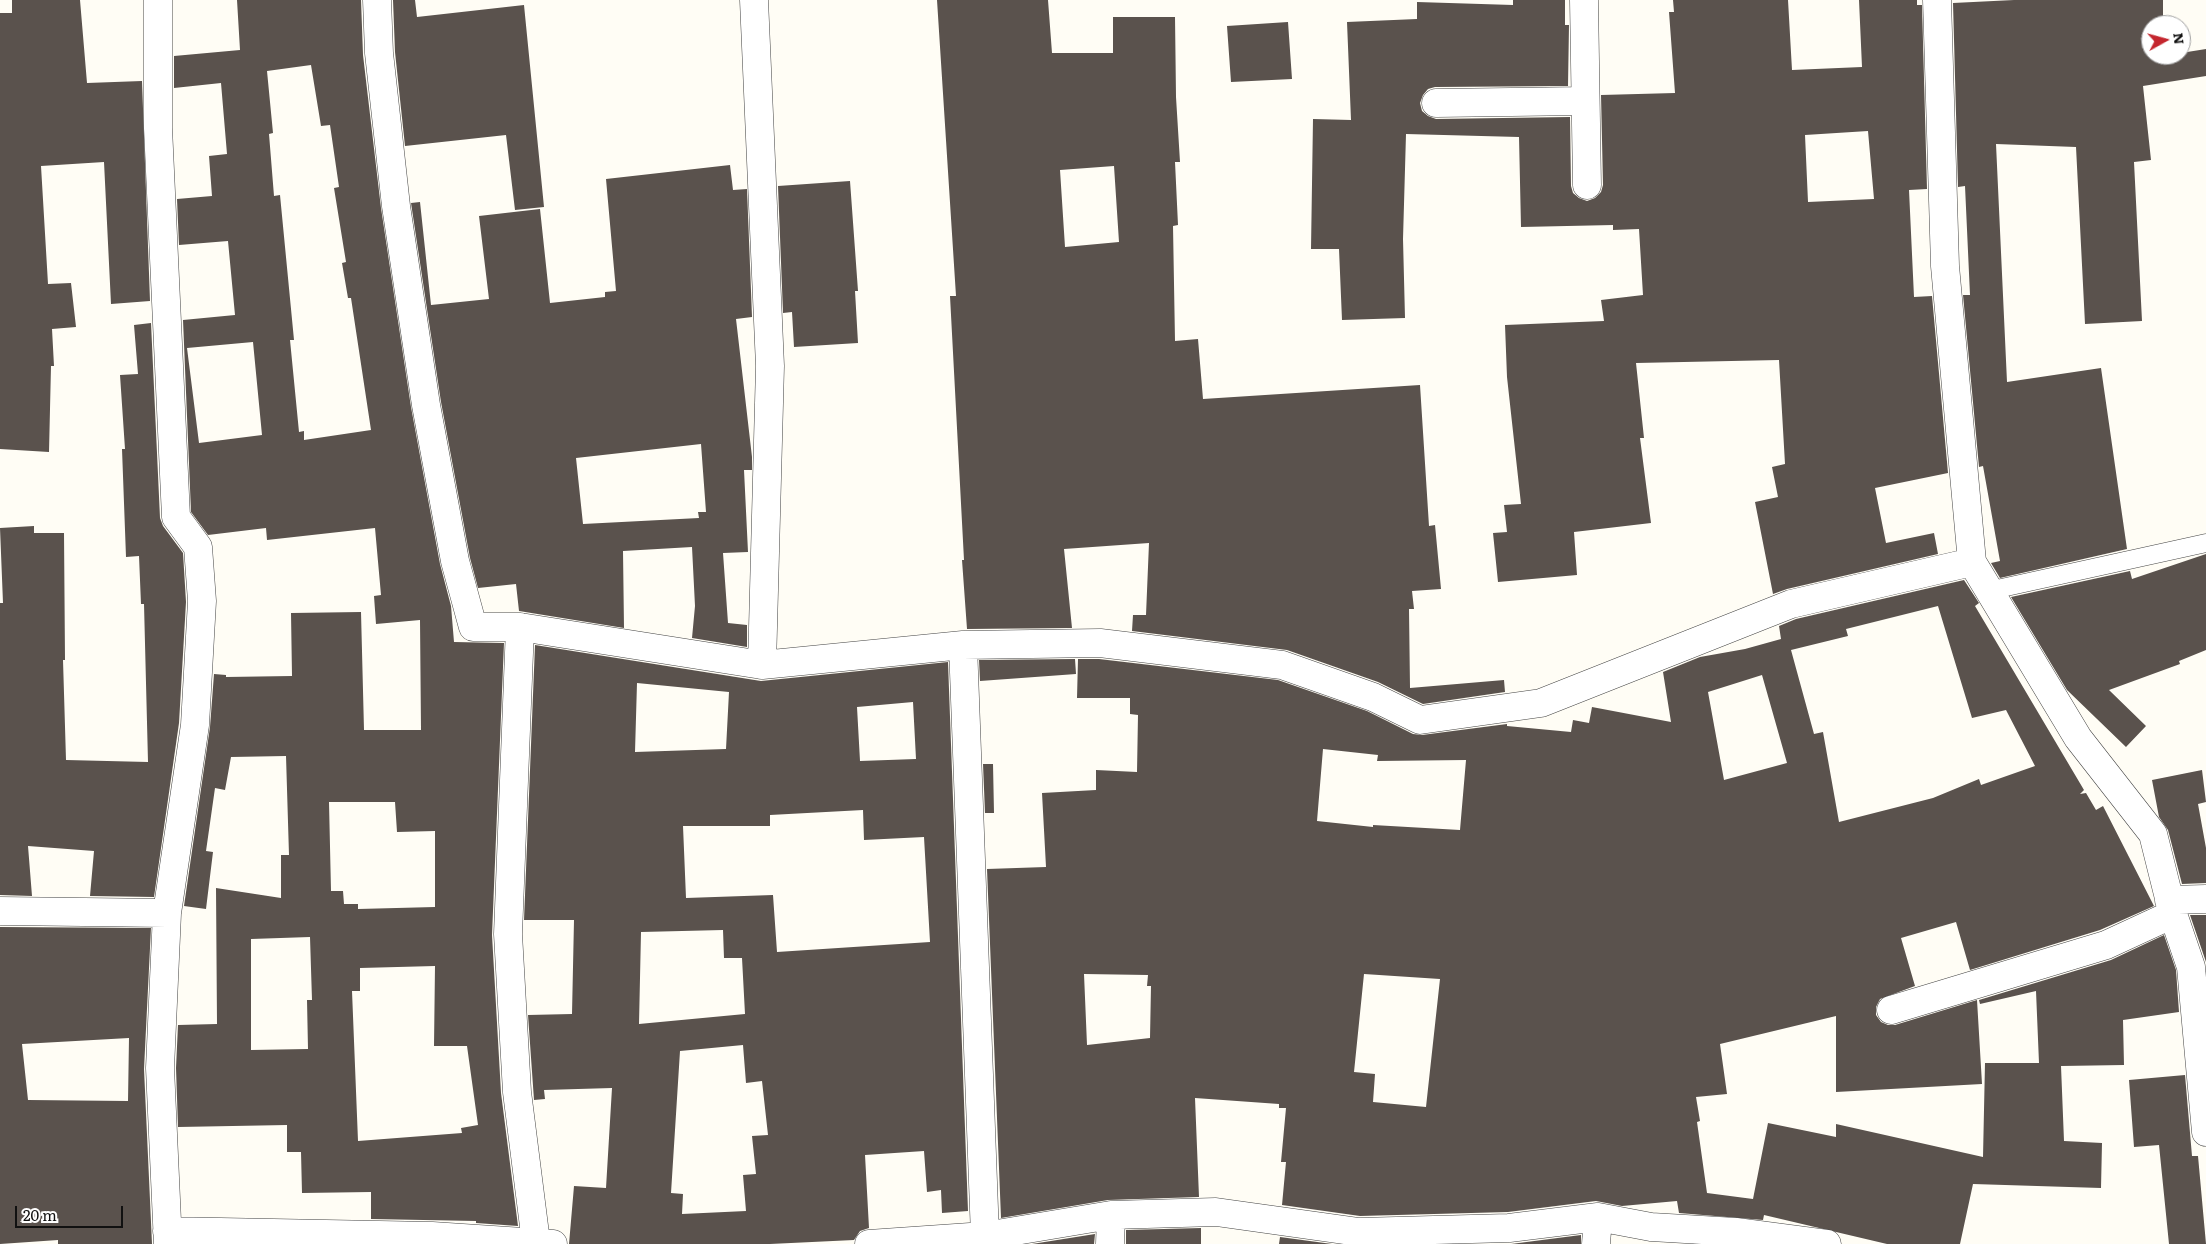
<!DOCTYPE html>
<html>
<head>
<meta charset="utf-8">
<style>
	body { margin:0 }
	#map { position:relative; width:2206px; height:1244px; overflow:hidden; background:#fffdf5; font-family:Literata,serif }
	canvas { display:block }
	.north { position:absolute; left:2141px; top:15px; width:50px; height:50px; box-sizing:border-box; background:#fff; border:1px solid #a0a0a0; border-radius:50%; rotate:83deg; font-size:14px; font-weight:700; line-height:20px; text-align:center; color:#111 }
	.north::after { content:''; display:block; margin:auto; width:18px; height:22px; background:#c4262e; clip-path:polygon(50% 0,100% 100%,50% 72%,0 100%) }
	.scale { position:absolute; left:15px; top:1206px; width:108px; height:22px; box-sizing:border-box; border:2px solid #111; border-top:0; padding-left:6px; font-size:15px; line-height:18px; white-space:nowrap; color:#111; -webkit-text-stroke:4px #fff; paint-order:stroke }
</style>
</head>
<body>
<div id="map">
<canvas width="2206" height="1244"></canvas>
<div class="north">N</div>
<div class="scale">20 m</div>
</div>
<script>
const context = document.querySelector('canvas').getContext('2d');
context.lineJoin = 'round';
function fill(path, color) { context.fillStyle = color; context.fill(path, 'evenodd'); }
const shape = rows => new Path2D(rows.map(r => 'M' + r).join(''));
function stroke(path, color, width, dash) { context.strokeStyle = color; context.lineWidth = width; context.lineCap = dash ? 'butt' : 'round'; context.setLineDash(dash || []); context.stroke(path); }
fill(shape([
	[12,0,80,0,87,83,142,81,150,301,111,304,104,162,41,166,48,284,71,283,76,327,52,329,54,366,51,366,49,452,0,449,0,13,12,13],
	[237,0,361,0,363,55,381,208,411,407,440,564,451,606,454,642,504,643,492,935,501,1093,518,1226,476,1223,476,1221,371,1219,371,1192,302,1193,301,1152,287,1152,287,1125,178,1127,176,1068,178,1025,217,1024,216,888,281,898,281,855,289,855,286,756,231,757,225,790,215,788,206,851,213,852,206,909,184,906,210,727,214,674,226,675,226,677,292,676,291,613,361,612,364,730,421,730,420,620,376,624,374,596,381,595,375,528,267,540,266,528,208,535,191,512,183,320,235,315,228,241,179,245,177,199,212,196,209,156,227,154,221,83,174,88,174,56,240,50],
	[311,65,321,126,330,125,339,187,334,188,346,262,342,263,348,298,351,298,371,430,304,440,304,431,299,432,290,340,294,340,280,195,274,196,269,134,273,133,267,71],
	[253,342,262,435,199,443,187,348],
	[329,802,395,802,397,832,435,831,435,907,358,909,358,904,344,904,343,891,331,891],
	[310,937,312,1000,307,1000,308,1049,251,1050,251,939],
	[435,966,434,1046,467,1046,478,1125,461,1128,462,1133,358,1141,352,991,360,991,360,968],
	[393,0,415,0,417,17,524,5,544,207,515,210,506,135,405,146,395,52],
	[937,0,1048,0,1052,53,1113,53,1113,17,1175,17,1176,97,1180,162,1175,162,1178,225,1173,226,1175,341,1198,339,1203,399,1420,385,1429,526,1435,525,1441,589,1412,591,1414,609,1409,609,1410,688,1504,680,1505,692,1423,704,1378,682,1287,650,1132,631,1133,615,1146,615,1149,543,1064,549,1072,628,967,629,962,560,964,560,950,296,956,296],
	[1114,166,1119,242,1065,247,1060,170],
	[1513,0,1565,0,1565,25,1569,25,1568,86,1435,87,1428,89,1423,95,1420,103,1422,111,1428,116,1436,119,1570,117,1571,186,1573,193,1579,198,1587,201,1595,198,1601,192,1603,185,1601,95,1675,93,1669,12,1674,12,1673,0,1788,0,1792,70,1862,67,1859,0,1917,0,1917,5,1922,5,1927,189,1909,190,1914,297,1932,296,1948,473,1875,488,1886,543,1934,533,1938,554,1787,589,1773,594,1755,502,1778,497,1772,467,1785,464,1779,360,1636,363,1644,438,1640,438,1651,523,1574,532,1577,575,1498,582,1493,533,1507,532,1504,505,1521,504,1507,377,1505,325,1604,321,1601,300,1643,295,1639,229,1613,230,1613,225,1521,227,1519,137,1406,134,1403,239,1405,318,1342,320,1339,249,1311,249,1313,119,1351,120,1347,22,1417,19,1417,2,1513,5],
	[1868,131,1874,199,1808,202,1805,135],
	[2014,0,2163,0,2163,25,2151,25,2151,55,2181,55,2181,53,2206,49,2206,76,2143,86,2151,160,2134,162,2142,321,2085,324,2076,147,1996,144,2007,382,2101,368,2127,549,2000,578,1991,563,2000,561,1983,466,1979,467,1963,295,1970,295,1965,186,1958,187,1953,3],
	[1288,22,1292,79,1231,82,1227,26],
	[730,165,733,190,747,189,752,317,736,319,752,457,752,470,744,470,748,552,723,553,728,623,747,625,747,647,692,638,695,606,692,547,623,551,624,628,519,611,516,584,478,588,470,558,441,402,411,203,420,202,431,305,489,299,479,216,540,209,550,303,605,297,605,292,616,291,606,179],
	[701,444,706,512,698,512,699,518,583,524,576,458],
	[850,181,858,291,855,291,858,343,794,347,792,312,783,313,778,186],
	[151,323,160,518,163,526,183,553,186,602,179,723,154,897,90,896,94,851,28,846,32,896,0,895,0,603,3,603,0,528,34,526,34,533,64,533,65,660,63,660,66,760,148,762,144,604,141,604,139,556,126,557,122,449,125,449,120,375,138,374,134,325],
	[2206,554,2206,650,2179,661,2180,664,2109,690,2146,726,2126,747,2067,690,2011,597,2130,571,2132,579],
	[1964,580,1979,603,1975,606,2084,790,2080,794,2086,793,2096,810,2103,806,2154,906,2100,930,1970,970,1956,922,1901,938,1915,986,1880,999,1876,1007,1876,1015,1881,1022,1888,1025,1895,1025,1977,1000,1982,1084,1836,1092,1836,1016,1720,1044,1727,1094,1696,1097,1700,1121,1697,1122,1707,1193,1753,1199,1768,1123,1836,1137,1836,1124,1983,1157,1985,1063,2039,1063,2036,991,1980,1004,1979,1000,2111,960,2164,935,2176,970,2179,1012,2123,1020,2124,1065,2061,1066,2064,1141,2102,1143,2101,1188,1973,1184,1960,1244,1887,1244,1764,1215,1763,1220,1679,1213,1677,1201,1622,1206,1596,1201,1508,1212,1360,1216,1282,1205,1286,1162,1281,1162,1286,1108,1279,1108,1279,1104,1195,1098,1199,1197,1108,1200,1001,1218,987,869,1046,867,1042,793,1096,790,1096,770,1137,772,1138,715,1130,714,1130,698,1077,698,1078,659,1099,659,1278,680,1367,711,1413,734,1422,735,1507,724,1507,726,1571,732,1573,720,1589,723,1592,707,1671,722,1663,672,1700,657,1745,649,1781,639,1779,626,1796,619],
	[1938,606,1972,718,2006,710,2035,766,1981,785,1979,779,1933,798,1839,822,1823,732,1814,734,1791,650,1848,636,1846,629],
	[1762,675,1787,763,1724,780,1708,692],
	[1323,749,1378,755,1377,761,1466,760,1460,830,1373,825,1373,827,1317,821],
	[1084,974,1148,975,1147,986,1151,986,1150,1038,1087,1045],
	[1364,974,1440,979,1426,1107,1373,1102,1375,1074,1354,1072],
	[535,645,761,681,948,662,968,1211,942,1213,941,1190,927,1192,924,1151,865,1155,869,1228,860,1231,854,1240,770,1244,569,1244,574,1186,606,1188,612,1088,544,1090,545,1099,534,1100,528,1015,572,1014,574,920,524,920],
	[637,683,729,692,726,749,635,752],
	[913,702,916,759,860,761,857,707],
	[863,810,864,840,924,837,930,942,777,952,773,895,686,898,683,826,770,826,770,815],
	[723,930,724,958,742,958,745,1014,639,1024,641,932],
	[743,1045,746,1083,762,1081,768,1135,752,1136,756,1174,743,1175,746,1211,682,1214,683,1194,671,1193,680,1051],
	[1075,659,1076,674,980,681,979,660],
	[983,764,993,764,994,813,985,813],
	[2202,770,2206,802,2198,804,2206,848,2206,883,2182,884,2168,830,2159,817,2152,780],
	[2190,915,2206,915,2206,963,2206,962],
	[0,927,151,928,144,1069,152,1244,58,1244,58,1240,0,1244],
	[129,1038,128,1101,28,1100,22,1044],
	[2185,1075,2192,1156,2198,1156,2206,1244,2169,1244,2159,1145,2134,1147,2129,1080],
	[1201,1228,1201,1244,1126,1244,1126,1230],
	[1095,1234,1094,1244,1032,1244],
	[1581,1235,1581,1244,1495,1244,1511,1244],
	[1280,1237,1332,1244,1279,1244]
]), '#5a524d');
const service = shape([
	[1988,591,2206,543]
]);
const minor = shape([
	[158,0,158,128,176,517,198,547,202,601,195,725,167,913,160,1068,168,1244],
	[377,0,379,53,396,206,426,405,455,561,473,627,520,627,762,665,963,645,1100,643,1282,665,1373,697,1420,720,1541,703,1791,604,1972,562],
	[754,0,770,366,762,665],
	[1584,0,1587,185],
	[1937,0,1945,266,1972,562,2078,738,2153,834,2173,914,2191,967,2206,1132],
	[1436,103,1585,101],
	[520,627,508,934,517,1092,536,1242],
	[963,645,985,1236],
	[2169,900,2206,899],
	[0,911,167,913],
	[1891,1010,2106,945,2173,914],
	[167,1231,432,1236,553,1244],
	[869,1244,985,1236,1111,1215,1216,1212,1359,1232,1509,1228,1598,1217,1651,1227,1736,1232,1827,1244],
	[1110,1244,1111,1215],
	[1596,1244,1598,1217]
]);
stroke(service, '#444', 19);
stroke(minor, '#444', 29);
stroke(service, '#fff', 18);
stroke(minor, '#fff', 28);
</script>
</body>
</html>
